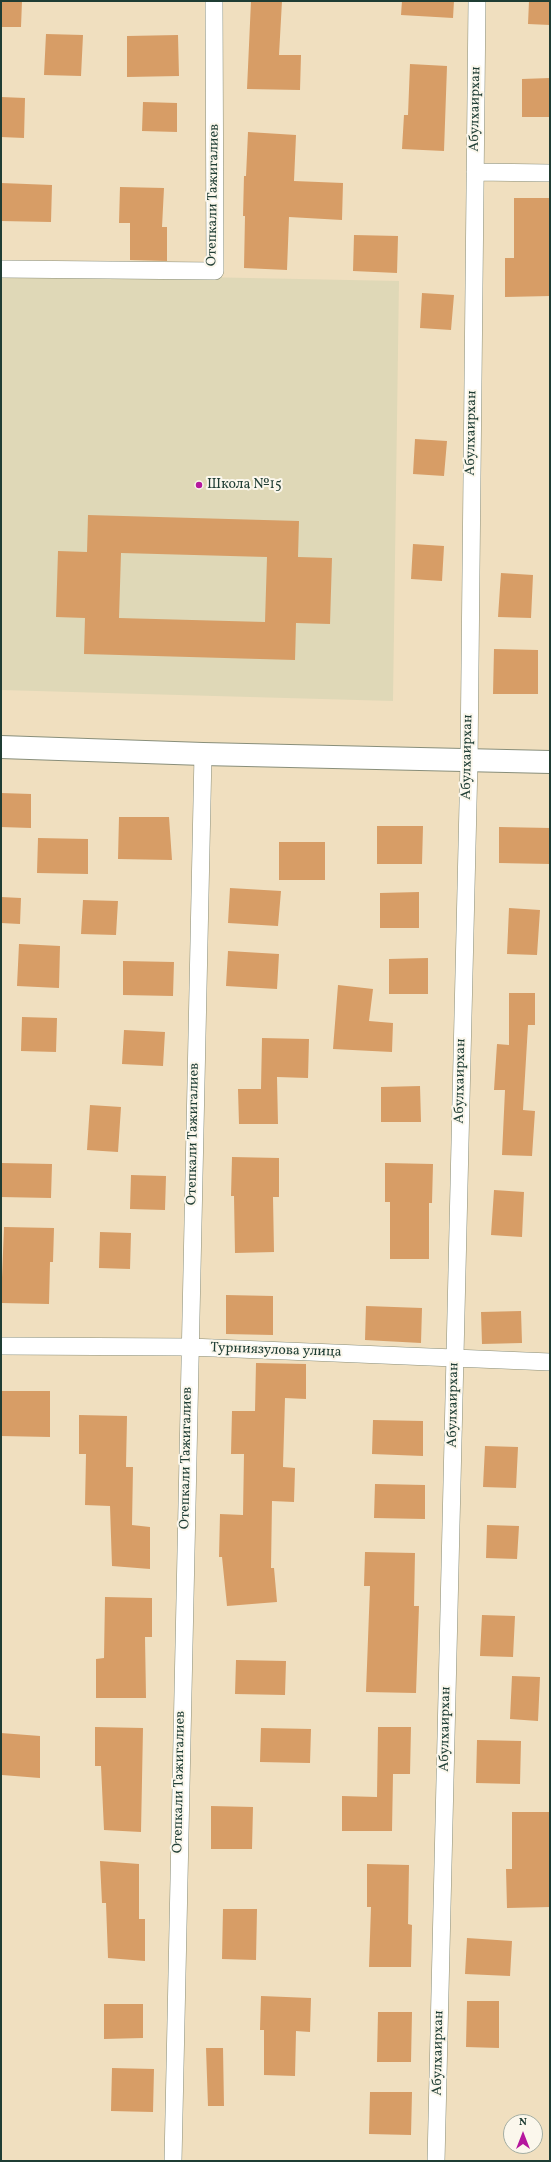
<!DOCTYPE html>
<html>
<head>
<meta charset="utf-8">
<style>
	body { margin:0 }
	#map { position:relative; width:551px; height:2162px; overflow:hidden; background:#f0dfbf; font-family:Vollkorn,serif }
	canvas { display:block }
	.frame { position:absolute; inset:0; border:2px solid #1f3d34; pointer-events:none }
	.north { position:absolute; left:503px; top:2114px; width:40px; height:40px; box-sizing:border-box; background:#fbf7ec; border:1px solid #a3ada2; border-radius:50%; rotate:0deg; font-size:11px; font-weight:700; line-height:16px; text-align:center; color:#1f3d34 }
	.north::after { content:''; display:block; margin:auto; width:14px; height:18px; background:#b5179e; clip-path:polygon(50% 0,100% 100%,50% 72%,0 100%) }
</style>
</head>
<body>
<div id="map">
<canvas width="551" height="2162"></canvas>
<div class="frame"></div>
<div class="north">N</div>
</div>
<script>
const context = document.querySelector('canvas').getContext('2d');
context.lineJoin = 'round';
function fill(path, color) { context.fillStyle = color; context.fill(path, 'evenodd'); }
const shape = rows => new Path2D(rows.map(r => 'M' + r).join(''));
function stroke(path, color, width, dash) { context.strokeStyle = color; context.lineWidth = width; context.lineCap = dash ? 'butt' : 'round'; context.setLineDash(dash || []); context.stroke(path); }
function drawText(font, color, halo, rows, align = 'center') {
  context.font = font + ' Vollkorn,serif'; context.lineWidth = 4; context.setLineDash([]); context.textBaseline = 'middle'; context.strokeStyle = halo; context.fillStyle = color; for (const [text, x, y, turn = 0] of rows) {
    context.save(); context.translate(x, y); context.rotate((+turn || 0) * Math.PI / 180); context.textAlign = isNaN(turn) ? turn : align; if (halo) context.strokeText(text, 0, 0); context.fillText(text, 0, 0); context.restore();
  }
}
fill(shape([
	[1,273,399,281,393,701,1,690]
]), '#dfd8b7');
fill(shape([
	[1,1,22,1,21,27,1,27],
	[251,1,282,1,279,55,301,55,300,90,247,89],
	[402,1,454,1,453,18,401,15],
	[529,1,550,1,550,25,528,24],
	[46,34,83,35,81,76,44,75],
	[178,35,179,76,127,77,127,36],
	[410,64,447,66,444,151,402,149,404,115,408,115],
	[550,78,550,117,522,117,522,79],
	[1,97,25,98,24,138,1,137],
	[143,102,177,103,177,132,142,131],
	[248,132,296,135,294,181,343,183,342,220,289,217,287,270,244,268,245,216,243,216,244,176,246,176],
	[1,183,52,185,51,222,1,221],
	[120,187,164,188,162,227,167,227,167,261,130,260,130,223,119,223],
	[514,198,550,198,550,296,505,297,505,258,514,258],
	[354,235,398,236,397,273,353,271],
	[422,293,454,295,451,330,420,328],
	[415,439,447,441,444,476,413,474],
	[88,515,299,521,298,557,332,558,330,624,296,623,295,660,84,654,85,618,56,617,58,551,87,552],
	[121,553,267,557,265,622,119,618],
	[413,544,444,546,442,581,411,579],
	[501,573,533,575,531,618,498,617],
	[494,649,538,650,538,694,493,694],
	[1,793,31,794,31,828,1,827],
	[119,817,169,817,172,860,118,859],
	[377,826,423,826,422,864,377,864],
	[499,827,550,828,550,864,499,863],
	[38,838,88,839,88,874,37,873],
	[279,842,325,842,325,880,279,880],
	[230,888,281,891,278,926,228,923],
	[419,892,419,928,380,928,380,893],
	[1,897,21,898,20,924,1,923],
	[83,900,118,901,116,935,81,934],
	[509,908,540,910,537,955,507,954],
	[19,944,60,946,59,988,17,986],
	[228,951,279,954,277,989,226,986],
	[428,958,428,994,389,994,389,959],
	[123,961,174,962,173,996,123,995],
	[338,985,373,989,369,1021,393,1023,392,1052,333,1049],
	[509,993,535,993,535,1025,528,1025,523,1110,535,1111,532,1156,502,1155,505,1090,494,1090,497,1044,509,1045],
	[22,1017,57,1018,56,1052,21,1051],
	[124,1030,165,1032,163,1066,122,1064],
	[262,1038,309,1039,308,1078,277,1077,278,1124,239,1124,238,1089,261,1089],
	[420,1086,421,1122,381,1122,381,1087],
	[90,1105,121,1107,118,1152,87,1150],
	[232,1157,279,1158,279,1197,273,1197,274,1252,235,1253,234,1196,231,1196],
	[1,1163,52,1164,51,1198,1,1197],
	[385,1163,433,1164,432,1203,429,1203,429,1259,390,1259,390,1202,385,1202],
	[131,1175,166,1176,165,1210,130,1209],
	[494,1190,524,1192,522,1237,491,1235],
	[4,1227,54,1228,53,1262,50,1262,49,1304,1,1303],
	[100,1232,131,1233,130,1269,99,1268],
	[226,1295,273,1296,273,1335,226,1334],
	[366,1306,422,1308,421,1343,365,1340],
	[521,1311,522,1343,482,1344,481,1312],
	[256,1363,306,1364,306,1399,285,1398,283,1467,295,1468,294,1502,272,1501,271,1568,274,1568,277,1602,227,1606,222,1557,219,1557,220,1514,243,1515,244,1454,231,1454,232,1411,255,1411],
	[2,1391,50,1391,50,1437,1,1436],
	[79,1415,127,1416,126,1467,133,1467,132,1525,150,1527,150,1569,112,1566,110,1506,85,1505,86,1454,79,1454],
	[373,1420,423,1421,423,1456,372,1454],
	[485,1446,518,1447,516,1488,483,1487],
	[375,1484,425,1485,425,1519,374,1518],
	[487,1525,519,1526,517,1559,486,1558],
	[365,1552,415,1553,414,1606,419,1606,416,1693,366,1692,370,1586,364,1586],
	[105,1597,152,1598,152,1637,145,1637,146,1698,96,1698,96,1659,104,1658],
	[482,1615,515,1616,513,1657,480,1656],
	[236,1660,286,1661,285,1695,235,1694],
	[512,1676,540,1677,538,1721,510,1719],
	[95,1727,143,1728,141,1832,104,1830,101,1766,95,1766],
	[378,1727,411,1727,410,1774,393,1774,392,1831,342,1831,342,1796,377,1797],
	[261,1728,311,1729,310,1763,260,1762],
	[1,1733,40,1736,40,1778,2,1775],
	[477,1740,521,1741,520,1784,476,1783],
	[211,1806,253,1807,252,1849,211,1849],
	[512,1812,550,1812,550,1907,507,1908,506,1869,512,1869],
	[100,1861,139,1864,139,1919,145,1919,145,1961,108,1958,106,1903,102,1903],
	[367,1864,409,1865,408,1924,412,1925,411,1967,369,1967,371,1907,367,1907],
	[223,1909,257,1909,256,1960,222,1959],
	[467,1938,512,1941,510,1976,465,1974],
	[261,1996,311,1998,310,2032,296,2031,295,2076,264,2075,264,2030,260,2030],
	[467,2001,499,2001,499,2048,466,2047],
	[104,2004,143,2004,143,2038,104,2039],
	[378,2012,412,2012,411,2062,377,2062],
	[206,2048,223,2048,224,2106,208,2106],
	[112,2068,154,2069,153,2112,111,2111],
	[370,2092,412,2092,411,2135,369,2134]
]), '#d79d66');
const street = shape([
	[475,172,550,173],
	[1,269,215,271,214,1],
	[1,1346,190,1347,550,1362],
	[173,2161,203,754],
	[436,2161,469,761,477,1]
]);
const secondary = shape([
	[1,747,203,754,550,762]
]);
stroke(street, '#888e7a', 18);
stroke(secondary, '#888e7a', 24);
stroke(street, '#fff', 17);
stroke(secondary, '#fff', 22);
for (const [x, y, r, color] of [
	[199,485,4,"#b5179e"]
]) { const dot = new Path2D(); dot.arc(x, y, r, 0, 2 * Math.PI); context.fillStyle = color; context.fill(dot); stroke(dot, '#fbf7ec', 1.5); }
drawText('14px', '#1f3d34', '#fbf7ec', [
	["Абулхаирхан",476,109,-89],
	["Отепкали Тажигалиев",214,195,-89],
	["Абулхаирхан",472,433,-89],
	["Абулхаирхан",468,757,-89],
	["Абулхаирхан",461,1081,-89],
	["Отепкали Тажигалиев",194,1134,-89],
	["Турниязулова улица",276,1351,2],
	["Абулхаирхан",454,1405,-89],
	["Отепкали Тажигалиев",187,1458,-89],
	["Абулхаирхан",446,1729,-89],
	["Отепкали Тажигалиев",180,1782,-89],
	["Абулхаирхан",439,2053,-89]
]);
drawText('14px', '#1f3d34', '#fbf7ec', [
	["Школа №15",207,485]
], 'left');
</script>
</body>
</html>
